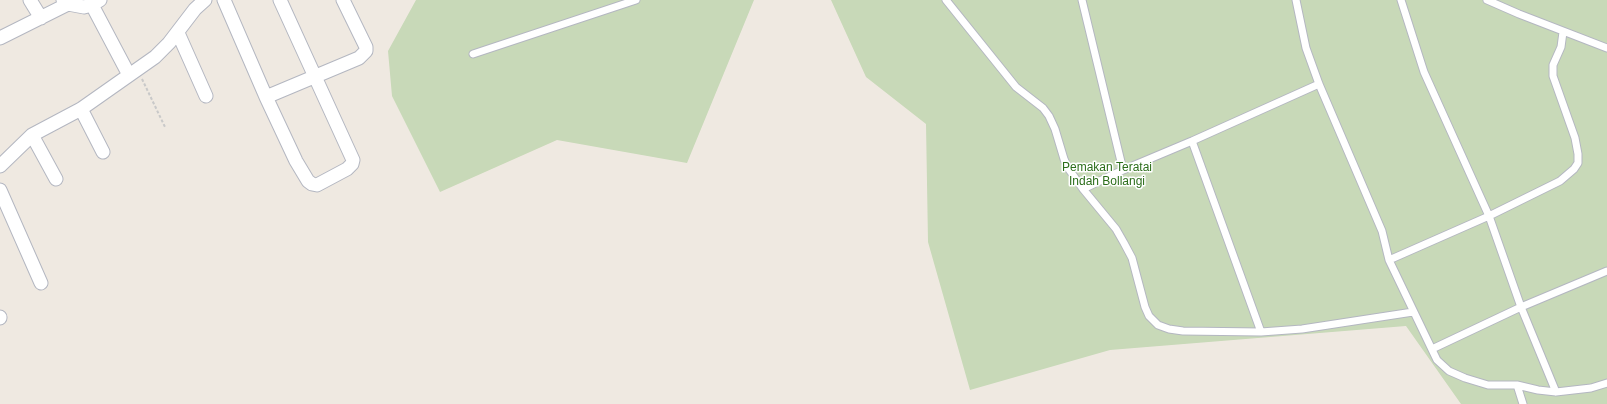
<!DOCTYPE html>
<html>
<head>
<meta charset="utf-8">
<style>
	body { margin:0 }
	canvas { display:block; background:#efe9e1 }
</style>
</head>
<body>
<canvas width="1607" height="404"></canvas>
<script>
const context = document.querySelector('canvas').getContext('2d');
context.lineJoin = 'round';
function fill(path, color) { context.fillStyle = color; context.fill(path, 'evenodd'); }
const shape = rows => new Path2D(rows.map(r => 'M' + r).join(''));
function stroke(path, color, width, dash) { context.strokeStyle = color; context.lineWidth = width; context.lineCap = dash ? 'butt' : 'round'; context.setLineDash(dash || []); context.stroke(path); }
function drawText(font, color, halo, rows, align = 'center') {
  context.font = font + ' Arial,sans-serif'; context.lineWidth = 3; context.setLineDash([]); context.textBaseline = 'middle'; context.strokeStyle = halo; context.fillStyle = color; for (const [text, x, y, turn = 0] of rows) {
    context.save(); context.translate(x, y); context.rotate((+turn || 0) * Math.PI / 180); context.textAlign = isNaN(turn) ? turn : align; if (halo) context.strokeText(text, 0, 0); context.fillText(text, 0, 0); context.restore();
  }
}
fill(shape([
	[416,0,754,0,687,163,557,140,440,192,392,96,388,51],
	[831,0,1607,0,1607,404,1461,404,1406,326,1110,350,970,390,928,242,926,124,866,77]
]), '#c8d9b8');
const service = shape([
	[946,0,1016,87,1043,108,1049,116,1055,129,1064,159,1068,168,1083,189,1116,229,1124,243,1132,258,1145,307,1149,316,1158,325,1169,329,1183,331,1261,332,1302,329,1413,312],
	[1082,0,1123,170],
	[1296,0,1306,48,1319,84,1382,231,1389,260,1437,360,1449,371,1465,378,1488,385,1517,385],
	[1401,0,1424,72,1489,216,1521,307,1556,392],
	[1487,0,1519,14,1607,48],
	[473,54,636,0],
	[1192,141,1261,332],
	[1083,189,1123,170,1192,141,1319,84],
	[1389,260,1489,216,1560,181,1574,169,1578,163,1578,154,1575,138,1553,76,1553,65,1561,47,1563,32],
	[1432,349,1521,307,1607,271],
	[1523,404,1517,385,1538,390,1556,392,1591,388,1607,383]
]);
const minor = shape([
	[30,0,41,18],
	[63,0,68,4,84,7,92,5,100,0],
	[224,0,266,97,296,161,308,181,312,184,317,185,347,169,352,164,353,160,280,0],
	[92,5,129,75],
	[178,33,206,96],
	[0,38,68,4],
	[266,97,359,58,366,51,366,47,343,0],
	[81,109,103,152],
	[32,135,56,179],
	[0,166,32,135,81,109,155,57,169,43,195,9,205,0],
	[0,190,41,283],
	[0,317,0,318]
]);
stroke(service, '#b4b7c1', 9);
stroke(minor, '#b4b7c1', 15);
stroke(shape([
	[142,79,165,127]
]), '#c9c9c9', 2, [3, 2]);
stroke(service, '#fff', 7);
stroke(minor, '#fff', 13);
drawText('12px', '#2c6e1b', '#fff', [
	["Pemakan Teratai",1107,168],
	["Indah Bollangi",1107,182]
]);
</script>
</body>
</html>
